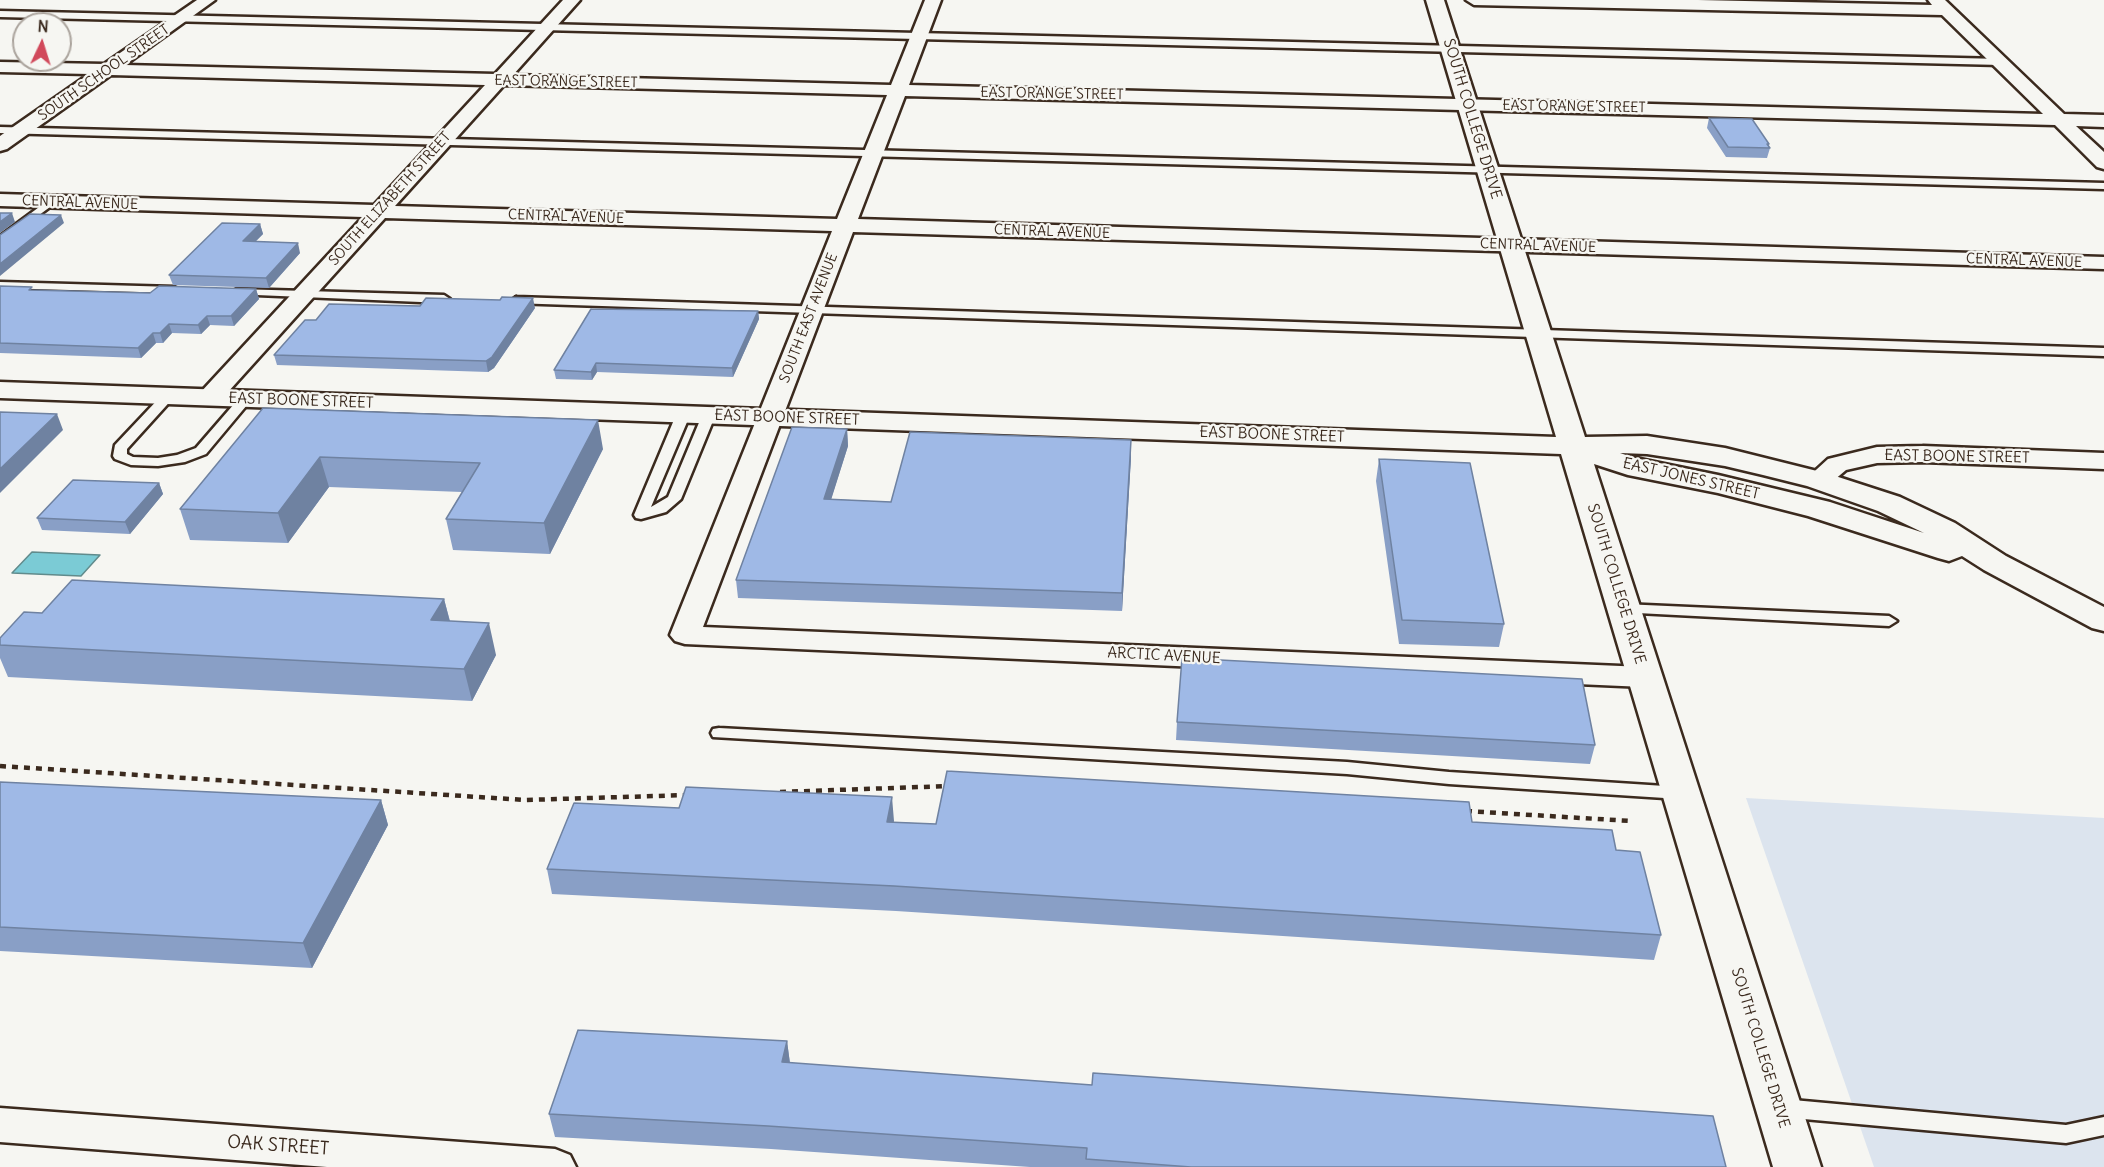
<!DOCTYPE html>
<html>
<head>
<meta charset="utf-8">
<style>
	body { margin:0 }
	#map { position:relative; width:2104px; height:1167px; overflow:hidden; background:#f6f6f2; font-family:Delius,sans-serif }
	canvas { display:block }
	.north { position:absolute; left:12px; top:12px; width:60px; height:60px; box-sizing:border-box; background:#f6f6f2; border:2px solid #aba49d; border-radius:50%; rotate:4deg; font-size:16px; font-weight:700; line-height:24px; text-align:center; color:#3b2a1e }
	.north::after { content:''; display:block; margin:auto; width:21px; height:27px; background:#d1495b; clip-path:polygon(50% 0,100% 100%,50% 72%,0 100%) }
</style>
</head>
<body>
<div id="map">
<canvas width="2104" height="1167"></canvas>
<div class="north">N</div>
</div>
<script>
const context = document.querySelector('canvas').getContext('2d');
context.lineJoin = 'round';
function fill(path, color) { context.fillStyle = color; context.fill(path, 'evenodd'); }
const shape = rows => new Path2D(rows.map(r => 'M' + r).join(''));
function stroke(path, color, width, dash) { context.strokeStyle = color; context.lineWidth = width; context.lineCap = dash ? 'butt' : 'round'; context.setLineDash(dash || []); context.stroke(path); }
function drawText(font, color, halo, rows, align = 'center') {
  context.font = font + ' Delius,sans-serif'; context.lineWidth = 4.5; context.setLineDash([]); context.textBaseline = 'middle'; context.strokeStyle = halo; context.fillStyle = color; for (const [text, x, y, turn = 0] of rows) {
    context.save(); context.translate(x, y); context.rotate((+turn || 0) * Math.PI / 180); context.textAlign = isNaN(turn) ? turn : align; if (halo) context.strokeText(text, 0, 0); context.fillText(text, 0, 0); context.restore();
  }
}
fill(shape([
	[1746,798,2104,818,2104,1167,1874,1167]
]), '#dce4ee');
const water = shape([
	[32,552,100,555,81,576,12,573,32,552]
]);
fill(water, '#7bcbd5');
stroke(water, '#618b8c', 1.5);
const service = shape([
	[0,11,2001,59,2005,62,2001,65,0,17,0,11],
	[0,127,2104,183,2104,189,0,133,0,127],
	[50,199,55,202,54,204,0,244,0,236,50,199],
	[0,282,174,287,180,290,174,293,0,288,0,282],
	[237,289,444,295,450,299,444,303,233,294,231,292,237,289],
	[516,297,2104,348,2104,356,512,303,510,301,516,297],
	[169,392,175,396,127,449,127,454,133,457,158,458,177,455,196,448,241,396,251,396,252,399,206,454,185,462,158,466,131,465,115,459,113,456,115,445,164,393,169,392],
	[683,411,690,415,651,507,668,497,703,413,708,412,715,416,681,499,666,512,641,519,636,518,634,515,676,415,683,411],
	[1623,604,1889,616,1897,621,1889,626,1618,612,1615,609,1618,606,1623,604],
	[719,728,1347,762,1449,772,1680,787,1686,789,1689,793,1686,797,1680,799,1449,784,1347,774,713,737,711,733,713,729,719,728],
	[1782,1099,2066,1125,2104,1117,2104,1135,2066,1143,1782,1117,1775,1114,1771,1108,1775,1102,1782,1099]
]);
const minor = shape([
	[197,0,215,0,125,65,495,74,563,0,580,0,513,75,891,85,925,0,941,0,909,85,2043,114,1942,15,1474,5,1466,0,1698,0,1932,5,1928,0,1945,0,2064,114,2104,115,2104,127,2076,126,2104,152,2104,169,2097,167,2055,125,905,96,858,219,2104,257,2104,269,853,232,703,627,1644,667,1655,670,1659,677,1655,684,1644,687,685,644,675,641,670,635,832,231,385,218,218,403,209,405,200,403,197,398,200,393,363,217,0,206,0,194,374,205,485,85,111,75,7,149,0,151,0,136,89,74,0,72,0,62,104,64,197,0],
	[504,85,887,95,837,219,395,206,504,85],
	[1923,446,2104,453,2104,469,1923,462,1877,463,1846,470,1827,486,1818,488,1809,486,1805,480,1828,459,1877,447,1923,446],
	[0,1108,555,1149,570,1155,576,1167,327,1167,0,1142,0,1108]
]);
const tertiary = shape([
	[1426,0,1444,0,1585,437,1647,436,1725,448,1829,474,1900,497,1955,523,2006,556,2104,607,2104,631,2092,628,1984,570,1962,556,1949,561,1938,558,1808,516,1718,493,1628,475,1594,464,1821,1167,1773,1167,1561,454,0,398,0,382,1556,437,1426,0],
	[1620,453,1647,454,1725,466,1763,475,1807,486,1878,511,1924,533,1830,502,1718,475,1635,458,1620,453]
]);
stroke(service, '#3b2a1e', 5);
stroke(minor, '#3b2a1e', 5);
stroke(tertiary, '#3b2a1e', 5);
stroke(shape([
	[0,766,525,800,688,795],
	[780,792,949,786],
	[1466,811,1631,821]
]), '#3b2a1e', 4.5, [6, 6]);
fill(service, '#f6f6f2');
fill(minor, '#f6f6f2');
fill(tertiary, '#f6f6f2');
fill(shape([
	[1709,118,1769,144,1769,147,1770,148,1767,158,1726,157,1707,128],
	[260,224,263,234,255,242,300,253,269,288,173,285,169,275],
	[0,286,33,290,150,293,256,289,259,299,234,326,210,325,201,334,172,333,163,343,156,343,141,358,0,353],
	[535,308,494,368,488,372,277,365,274,355,316,320],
	[758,311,759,319,733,377,597,372,592,380,556,379,554,370],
	[263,408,603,449,550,554,453,550,446,519,462,492,329,487,288,543,190,540,180,509],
	[847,429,848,446,831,499,891,502,1131,457,1122,611,738,598,736,580],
	[1379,459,1504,624,1499,647,1399,644,1376,481],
	[159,483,163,494,130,534,42,530,37,518],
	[444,599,450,621,496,655,472,701,8,677,0,658,0,638,42,613],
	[1177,722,1595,745,1590,764,1176,740],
	[0,782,381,800,388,825,312,968,0,951],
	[894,822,936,824,1472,822,1616,850,1661,935,1654,960,896,911,552,894,547,869],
	[787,1041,790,1063,1726,1167,1030,1167,771,1149,555,1137,549,1114]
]), '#899fc6');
fill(shape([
	[12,213,15,222,0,233,0,222],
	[61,215,64,223,0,276,0,264],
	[260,224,263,234,246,251,243,241],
	[298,243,300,253,269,288,266,278],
	[256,289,259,299,234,326,231,316],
	[533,298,535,308,494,368,488,372,486,361],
	[758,311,759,319,733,377,732,368],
	[207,316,210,325,201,334,198,325],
	[169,324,172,333,163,343,160,333],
	[153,333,156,343,141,358,138,348],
	[596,363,597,372,592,380,591,372],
	[57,414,63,430,0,493,0,469],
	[598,420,603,449,550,554,544,523],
	[847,429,848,446,826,516,824,499],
	[1131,440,1131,457,1122,611,1122,593],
	[320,457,329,487,288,543,278,513],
	[159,483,163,494,130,534,125,522],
	[444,599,452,630,431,620],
	[489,623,496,655,472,701,464,669],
	[892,797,894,821,889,846,887,822],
	[381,800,388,825,312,968,303,943],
	[787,1041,790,1064,782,1062]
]), '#6f82a1');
const building = shape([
	[1709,118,1752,119,1769,144,1767,144,1770,148,1728,147,1709,118],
	[0,213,12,213,0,222,0,213],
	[30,214,61,215,0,264,0,235,30,214],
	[222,223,260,224,243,241,298,243,266,278,169,275,222,223],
	[0,286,32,287,29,290,150,293,159,286,256,289,231,316,207,316,198,325,169,324,160,333,153,333,138,348,0,343,0,286],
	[502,297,533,298,492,357,486,361,274,355,305,320,316,320,329,304,420,306,426,298,500,300,502,297],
	[591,309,758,311,732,368,596,363,591,372,554,370,591,309],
	[263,408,598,420,544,523,446,519,480,463,320,457,278,513,180,509,263,408],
	[0,412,57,414,0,469,0,412],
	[792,427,847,429,824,499,891,502,910,432,1131,440,1122,593,736,580,792,427],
	[1379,459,1470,463,1504,624,1402,620,1379,459],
	[73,480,159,483,125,522,37,518,73,480],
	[72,580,444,599,431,620,489,623,464,669,0,645,0,638,24,612,42,613,72,580],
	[1182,658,1582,679,1595,745,1177,722,1182,658],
	[947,771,1469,802,1472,822,1612,830,1616,850,1640,852,1661,935,894,886,547,869,574,803,679,808,686,787,892,797,887,822,936,824,947,771],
	[0,782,381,800,303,943,0,927,0,782],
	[578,1030,787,1041,782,1062,1092,1085,1093,1073,1713,1116,1726,1167,1191,1167,1086,1159,1087,1148,768,1126,549,1114,578,1030]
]);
fill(building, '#9fb9e6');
stroke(building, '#6f82a1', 1.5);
drawText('14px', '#3b2a1e', '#f6f6f2', [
	["SOUTH SCHOOL STREET",104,73,-35],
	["EAST ORANGE STREET",566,82,1],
	["EAST ORANGE STREET",1052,94,1],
	["EAST ORANGE STREET",1574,107,1],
	["SOUTH ELIZABETH STREET",390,199,-48],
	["CENTRAL AVENUE",80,203,2],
	["CENTRAL AVENUE",566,217,2],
	["CENTRAL AVENUE",1052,232,2],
	["CENTRAL AVENUE",1538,246,2],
	["CENTRAL AVENUE",2024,261,2],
	["SOUTH EAST AVENUE",809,318,-69]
]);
drawText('15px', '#3b2a1e', '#f6f6f2', [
	["SOUTH COLLEGE DRIVE",1472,119,73],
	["EAST BOONE STREET",301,401,2],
	["EAST BOONE STREET",787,418,2],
	["EAST BOONE STREET",1272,435,2],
	["EAST BOONE STREET",1957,457,1],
	["EAST JONES STREET",1691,479,13],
	["SOUTH COLLEGE DRIVE",1616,584,73],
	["ARCTIC AVENUE",1164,656,3],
	["SOUTH COLLEGE DRIVE",1760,1048,73]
]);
drawText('18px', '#3b2a1e', '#f6f6f2', [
	["OAK STREET",278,1146,4]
]);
</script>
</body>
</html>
